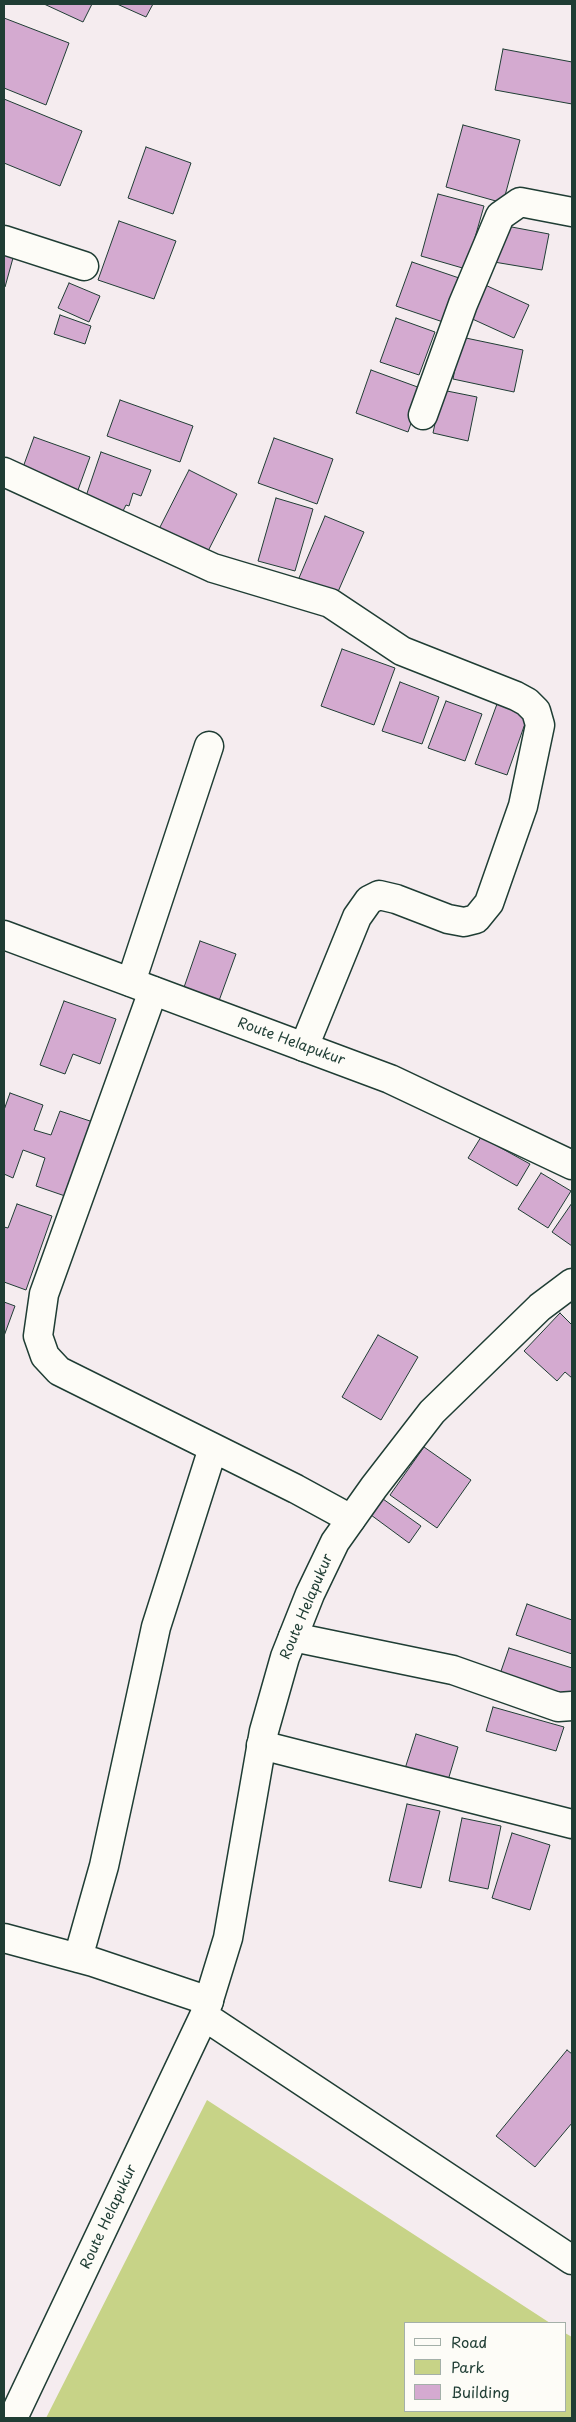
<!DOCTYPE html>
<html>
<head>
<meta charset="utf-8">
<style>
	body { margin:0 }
	#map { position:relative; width:576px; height:2422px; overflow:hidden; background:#f5ecef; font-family:"Playpen Sans",sans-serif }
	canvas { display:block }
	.frame { position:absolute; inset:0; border:5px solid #1f3d34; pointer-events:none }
	.legend { position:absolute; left:404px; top:2322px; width:162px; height:90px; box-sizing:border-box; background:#fdfcf7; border:1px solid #a4b0a9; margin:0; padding:6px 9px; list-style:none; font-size:15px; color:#1f3d34 }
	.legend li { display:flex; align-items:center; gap:10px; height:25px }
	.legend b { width:25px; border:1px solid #a4b0a9 }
</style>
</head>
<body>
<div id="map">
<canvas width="576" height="2422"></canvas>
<div class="frame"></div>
<ul class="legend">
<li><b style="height:6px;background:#fdfcf7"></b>Road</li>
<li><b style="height:14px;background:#c7d387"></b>Park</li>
<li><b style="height:14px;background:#d4aad0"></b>Building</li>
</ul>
</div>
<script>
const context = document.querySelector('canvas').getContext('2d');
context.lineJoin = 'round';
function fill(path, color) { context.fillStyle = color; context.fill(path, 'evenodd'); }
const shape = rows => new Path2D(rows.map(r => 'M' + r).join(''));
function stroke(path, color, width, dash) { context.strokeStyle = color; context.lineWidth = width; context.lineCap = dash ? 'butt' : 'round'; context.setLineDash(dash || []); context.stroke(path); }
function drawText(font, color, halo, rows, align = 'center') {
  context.font = font + ' "Playpen Sans",sans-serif'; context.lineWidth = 4.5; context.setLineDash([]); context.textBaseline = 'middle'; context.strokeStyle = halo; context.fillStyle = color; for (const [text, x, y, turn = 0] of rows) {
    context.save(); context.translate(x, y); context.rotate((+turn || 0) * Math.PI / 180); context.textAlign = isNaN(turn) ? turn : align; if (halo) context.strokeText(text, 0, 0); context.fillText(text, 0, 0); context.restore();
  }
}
fill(shape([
	[207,2100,550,2323,405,2323,405,2411,565,2411,565,2333,572,2337,572,2418,46,2418]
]), '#c7d387');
const building = shape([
	[44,4,92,4,83,22,44,4],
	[117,4,153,4,146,17,117,4],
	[4,18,69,43,46,105,4,88,4,18],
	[503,49,572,62,572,104,495,90,503,49],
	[4,99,82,131,60,186,4,163,4,99],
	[463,125,520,140,503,203,446,187,463,125],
	[146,147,191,163,173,214,128,198,146,147],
	[438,194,484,206,466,269,421,256,438,194],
	[119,221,176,241,154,299,98,280,119,221],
	[501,225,549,234,542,270,494,262,501,225],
	[4,255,13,258,5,287,4,286,4,255],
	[412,262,462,279,446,323,396,306,412,262],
	[69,283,100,296,89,322,58,308,69,283],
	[483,284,529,305,514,338,468,317,483,284],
	[60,315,91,326,85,344,54,334,60,315],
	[396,318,435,332,419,375,380,362,396,318],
	[461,337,523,350,514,392,453,379,461,337],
	[371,370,423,389,408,432,356,413,371,370],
	[442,390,477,397,468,441,433,433,442,390],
	[120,400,193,426,180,462,107,436,120,400],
	[34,437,90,457,78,490,22,470,34,437],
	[274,438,333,459,317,504,258,483,274,438],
	[101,452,151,470,141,496,133,493,129,506,126,505,123,511,83,505,101,452],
	[189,470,237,494,205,557,157,533,189,470],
	[276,498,313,509,295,571,258,561,276,498],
	[325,516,364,532,337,594,299,578,325,516],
	[342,649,395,668,374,725,321,706,342,649],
	[400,682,439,697,422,744,382,731,400,682],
	[446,701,482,714,465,761,428,748,446,701],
	[497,704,528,715,507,775,475,764,497,704],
	[200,941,236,954,216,1009,181,996,200,941],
	[64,1001,116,1019,100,1064,73,1054,65,1074,40,1065,64,1001],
	[10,1093,43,1105,34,1130,51,1135,60,1111,96,1123,68,1197,36,1186,45,1158,23,1150,13,1178,4,1174,4,1110,10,1093],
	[481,1137,530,1164,517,1186,468,1158,481,1137],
	[541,1173,571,1191,548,1228,518,1209,541,1173],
	[572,1203,572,1246,552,1232,572,1203],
	[17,1204,52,1216,26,1290,4,1282,4,1227,8,1228,17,1204],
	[4,1302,15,1306,4,1336,4,1302],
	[560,1313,572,1325,572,1378,565,1372,557,1381,524,1351,560,1313],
	[378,1335,418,1357,381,1420,342,1397,378,1335],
	[424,1447,471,1480,437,1528,390,1495,424,1447],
	[383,1499,421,1526,409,1543,371,1515,383,1499],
	[527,1604,572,1620,572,1654,516,1635,527,1604],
	[509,1648,572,1668,572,1698,500,1674,509,1648],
	[493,1707,564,1727,556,1751,486,1731,493,1707],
	[416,1734,458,1747,446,1787,403,1775,416,1734],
	[407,1804,440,1811,421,1888,389,1881,407,1804],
	[462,1818,501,1826,488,1889,449,1881,462,1818],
	[512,1833,550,1845,530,1910,492,1898,512,1833],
	[567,2050,572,2054,572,2123,535,2167,496,2136,567,2050]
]);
fill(building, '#d4aad0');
stroke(building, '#1f3d34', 1);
const minor = shape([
	[4,240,84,266],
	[423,415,463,304,500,216,520,202,572,212],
	[4,472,213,568,330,603,402,651,516,696,527,702,536,711,540,725,523,806,489,903,476,919,464,922,448,919,396,899,379,895,369,900,357,917,304,1047],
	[131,982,209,746],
	[153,991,44,1294,38,1336,45,1356,59,1371,296,1489,351,1519],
	[293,1637,453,1670,558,1707,572,1706],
	[261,1745,572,1824],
	[4,1938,93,1962,209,2001],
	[78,1958,104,1866,156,1627,213,1448]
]);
const tertiary = shape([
	[4,935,390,1079,572,1165],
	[204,2016,572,2260],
	[13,2418,204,2016,228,1938,264,1731,285,1657,310,1594,335,1542,374,1487,432,1412,540,1307,572,1283]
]);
stroke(minor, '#1f3d34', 31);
stroke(tertiary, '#1f3d34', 31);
stroke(minor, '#fdfcf7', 28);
stroke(tertiary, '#fdfcf7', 28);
drawText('14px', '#1f3d34', '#fdfcf7', [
	["Route Helapukur",291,1042,20],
	["Route Helapukur",307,1607,-67],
	["Route Helapukur",109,2217,-65]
]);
</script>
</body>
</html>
